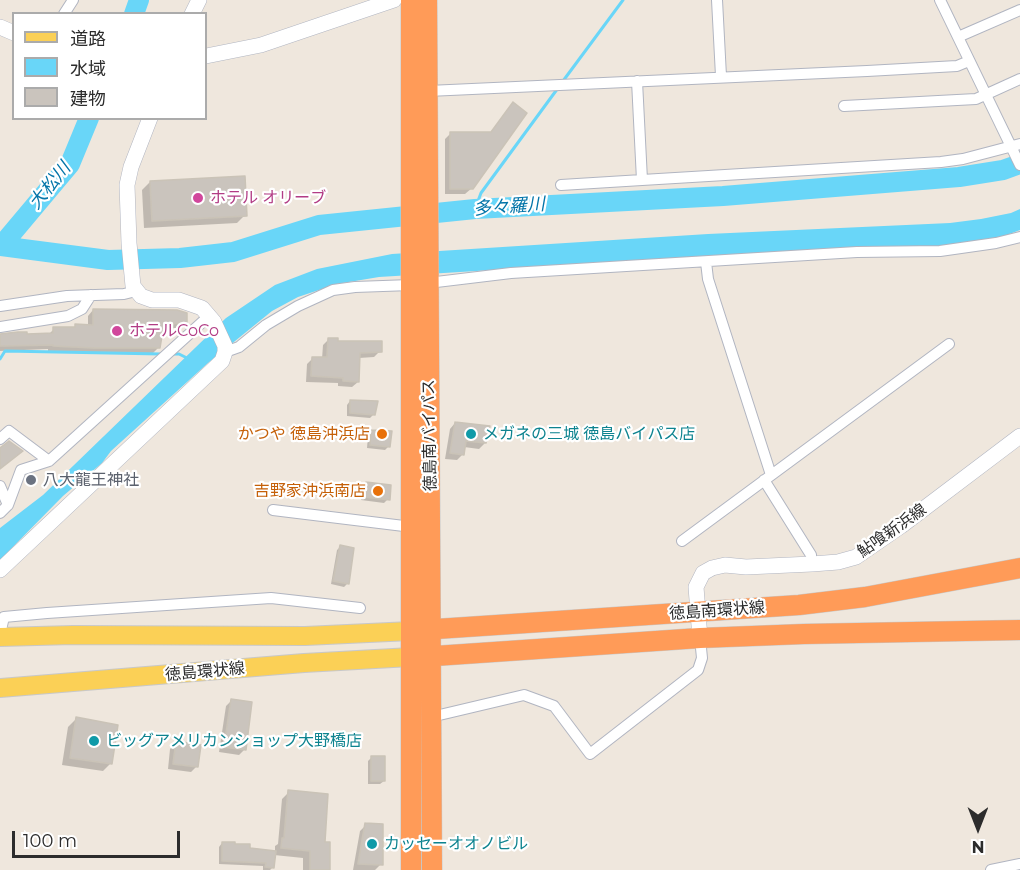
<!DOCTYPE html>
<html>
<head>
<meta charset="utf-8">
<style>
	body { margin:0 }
	#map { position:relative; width:1020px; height:870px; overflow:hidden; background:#efe7dd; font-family:Montserrat,"Noto Sans JP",sans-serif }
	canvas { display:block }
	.legend { position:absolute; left:12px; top:12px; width:195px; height:108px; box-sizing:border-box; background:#fff; border:2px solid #ababab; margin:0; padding:8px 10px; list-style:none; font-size:18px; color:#2c2c2c }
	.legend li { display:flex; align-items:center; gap:12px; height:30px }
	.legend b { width:30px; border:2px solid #ababab }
	.north { position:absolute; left:948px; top:798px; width:60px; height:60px; -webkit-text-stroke:4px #fff; paint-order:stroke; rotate:180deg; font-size:16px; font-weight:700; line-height:24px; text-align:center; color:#2c2c2c }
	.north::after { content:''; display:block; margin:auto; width:21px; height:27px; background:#2c2c2c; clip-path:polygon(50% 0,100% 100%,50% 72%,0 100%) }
	.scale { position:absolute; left:12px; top:831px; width:168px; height:27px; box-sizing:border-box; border:3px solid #2c2c2c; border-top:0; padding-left:8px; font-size:18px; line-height:21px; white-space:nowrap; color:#2c2c2c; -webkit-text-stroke:4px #fff; paint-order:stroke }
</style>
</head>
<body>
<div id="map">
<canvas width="1020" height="870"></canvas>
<ul class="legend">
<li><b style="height:8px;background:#fbd056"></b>道路</li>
<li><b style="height:16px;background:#69d6f8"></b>水域</li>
<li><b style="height:16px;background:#cac4bd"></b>建物</li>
</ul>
<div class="north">N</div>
<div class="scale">100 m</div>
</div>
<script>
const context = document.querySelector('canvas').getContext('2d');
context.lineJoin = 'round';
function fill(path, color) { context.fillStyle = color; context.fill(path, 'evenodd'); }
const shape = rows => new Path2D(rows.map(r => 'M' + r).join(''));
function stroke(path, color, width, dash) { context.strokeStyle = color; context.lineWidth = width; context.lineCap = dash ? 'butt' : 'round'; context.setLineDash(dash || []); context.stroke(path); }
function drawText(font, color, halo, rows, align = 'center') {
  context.font = font + ' Montserrat,"Noto Sans JP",sans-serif'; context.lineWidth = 4.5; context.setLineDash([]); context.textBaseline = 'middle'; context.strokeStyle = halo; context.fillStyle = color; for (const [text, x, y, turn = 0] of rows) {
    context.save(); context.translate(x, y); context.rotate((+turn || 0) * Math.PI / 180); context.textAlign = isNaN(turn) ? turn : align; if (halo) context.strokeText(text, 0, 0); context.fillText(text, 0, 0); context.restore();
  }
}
fill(shape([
	[1020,209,1020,230,999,238,940,246,801,251,379,277,337,284,298,297,272,311,208,363,111,451,102,463,63,496,0,560,0,528,43,495,226,318,275,285,317,269,392,254,708,234,950,223,981,219,1011,213]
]), '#69d6f8');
fill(shape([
	[513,104,472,188,465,194,445,194,445,139,450,134,490,134],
	[150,182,245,215,237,223,144,228,142,190],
	[93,310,185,323,180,328,162,328,159,347,153,353,87,353,48,351,48,349,0,351,0,336,48,335,54,329,73,329,76,326,88,326,88,316],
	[329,339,336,342,380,351,374,357,359,358,358,382,352,387,338,386,338,383,306,382,307,364,313,358,322,359,323,345],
	[350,401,374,414,370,418,347,416,347,405],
	[455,423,485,443,479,449,464,447,463,454,457,460,445,459,450,429],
	[372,432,389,446,385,450,367,448,368,435],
	[367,483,388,499,384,503,361,500,363,487],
	[340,547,347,584,344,587,331,584,337,550],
	[232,700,245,749,239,755,219,752,226,706],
	[76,719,111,763,103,771,62,765,68,727],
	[176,743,197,766,191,772,168,769,170,749],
	[372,757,384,781,380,784,368,784,368,761],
	[289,792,323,843,329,870,303,870,303,858,274,855,273,867,270,870,263,870,263,866,219,864,219,847,222,843,275,852,275,846,278,844,282,799],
	[366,825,381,864,375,870,353,870,360,831]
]), '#0003');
stroke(shape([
	[563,81,623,0],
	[475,209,481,193,558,88],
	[173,354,179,354,187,358],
	[0,359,5,351,161,354]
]), '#69d6f8', 3);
stroke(shape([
	[134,14,139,0],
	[2,245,70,164,89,118],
	[0,246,108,260,180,258,233,252,319,225,475,209,723,196,959,177,1003,170,1020,164]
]), '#69d6f8', 20);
const building = shape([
	[513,102,527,113,473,189,450,189,450,132,491,132,513,102],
	[245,176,247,216,152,221,150,181,245,176],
	[93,309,177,310,187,313,187,323,164,324,160,348,94,348,53,346,53,345,0,346,0,334,18,332,27,332,27,334,53,333,53,327,75,327,75,324,93,325,93,309],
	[328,338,338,338,338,341,382,341,382,352,360,353,359,382,343,381,343,378,311,376,312,357,327,357,328,338],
	[350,400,378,401,375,415,350,413,350,400],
	[455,422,490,426,486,443,466,441,464,455,450,453,455,422],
	[371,430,392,431,390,447,370,445,371,430],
	[9,441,23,451,0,469,0,448,9,441],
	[366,482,391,485,390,500,364,497,366,482],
	[340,545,354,548,349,584,333,581,340,545],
	[231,699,252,702,246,750,224,747,231,699],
	[76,717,118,725,112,764,70,758,76,717],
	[176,741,201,745,198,767,173,764,176,741],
	[371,756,385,756,385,781,371,781,371,756],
	[288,790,328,794,325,842,330,842,330,870,310,870,310,851,281,848,282,838,284,838,288,790],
	[365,823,383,824,383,865,358,864,365,823],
	[222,842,235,842,235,844,250,844,250,848,276,851,274,868,265,867,266,863,222,861,222,842]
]);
fill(building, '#cac4bd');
stroke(building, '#cac3b7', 1.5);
const street = shape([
	[717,0,721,76],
	[940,0,1020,165],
	[64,14,73,0],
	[958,37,1020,10],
	[637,81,642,180,941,162,963,159,1020,144],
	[428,91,867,71,957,66,969,61],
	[844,106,976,99,1020,79],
	[561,185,642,180],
	[706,262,708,279,771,475],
	[428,283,511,273,857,252,940,251,996,243,1020,237],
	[0,306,67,296,124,294,136,291],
	[0,327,68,316,82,309,91,295],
	[225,352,239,347,266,325,298,306,333,290,355,287,411,285],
	[0,439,9,431,49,461],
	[764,480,811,555,812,564],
	[0,486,8,505],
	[273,510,412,527],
	[0,513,8,505,21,470,49,461,209,316],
	[682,541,949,344],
	[0,634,4,617,47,613,271,598,360,608],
	[431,717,524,695,554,706,590,754,698,670,702,658,700,638],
	[991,870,1020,864]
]);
const secondary = shape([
	[192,14,199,0],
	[0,27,14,33],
	[206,56,261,45,394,0],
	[0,570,222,361,225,352,225,346,214,322,202,308,179,300,152,300,141,296,133,286,129,243,127,185,131,167,150,118],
	[700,638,696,587,703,573,712,568,725,565,746,567,812,564,838,562,856,557,901,526,1020,436]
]);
const primary = shape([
	[0,637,73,635,305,636,411,631],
	[0,688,304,663,411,657]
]);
const highway = shape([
	[411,0,411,870],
	[427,0,432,870],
	[421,630,799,605,865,597,1020,568],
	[420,657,700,638,804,634,1020,630]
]);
stroke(street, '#b1b5c1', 12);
stroke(secondary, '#b1b5c1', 16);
stroke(primary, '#c8c8c8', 20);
stroke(highway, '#c8c8c8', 21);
stroke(street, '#fff', 10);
stroke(secondary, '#fff', 15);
stroke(primary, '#fbd056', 18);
stroke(highway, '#ff9b58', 20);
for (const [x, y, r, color] of [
	[198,198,6,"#d1479c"],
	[117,331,6,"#d1479c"],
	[382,434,6,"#e8710a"],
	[471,434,6,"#0f9aa8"],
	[31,480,6,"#6b7280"],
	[378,491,6,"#e8710a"],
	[94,741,6,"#0f9aa8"],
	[372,844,6,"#0f9aa8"]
]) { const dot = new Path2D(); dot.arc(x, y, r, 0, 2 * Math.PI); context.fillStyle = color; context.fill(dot); stroke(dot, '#fff', 2); }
drawText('16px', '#b23c85', '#fff', [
	["ホテル オリーブ",210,198],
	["ホテルCoCo",129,331]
], 'left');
drawText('16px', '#c56008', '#fff', [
	["かつや 徳島沖浜店",370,434],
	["吉野家沖浜南店",366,491]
], 'right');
drawText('16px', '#0d838f', '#fff', [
	["メガネの三城 徳島バイパス店",483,434],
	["ビッグアメリカンショップ大野橋店",106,741],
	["カッセーオオノビル",384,844]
], 'left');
drawText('16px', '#2c2c2c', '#fff', [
	["徳島南バイパス",430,435,-91],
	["鮎喰新浜線",892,531,-35],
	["徳島南環状線",717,611,-4],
	["徳島環状線",205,672,-5]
]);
drawText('16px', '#5b616d', '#fff', [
	["八大龍王神社",43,480]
], 'left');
drawText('italic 18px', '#0375a9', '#fff', [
	["大松川",50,186,-51],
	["多々羅川",509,207,-4]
]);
</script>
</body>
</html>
